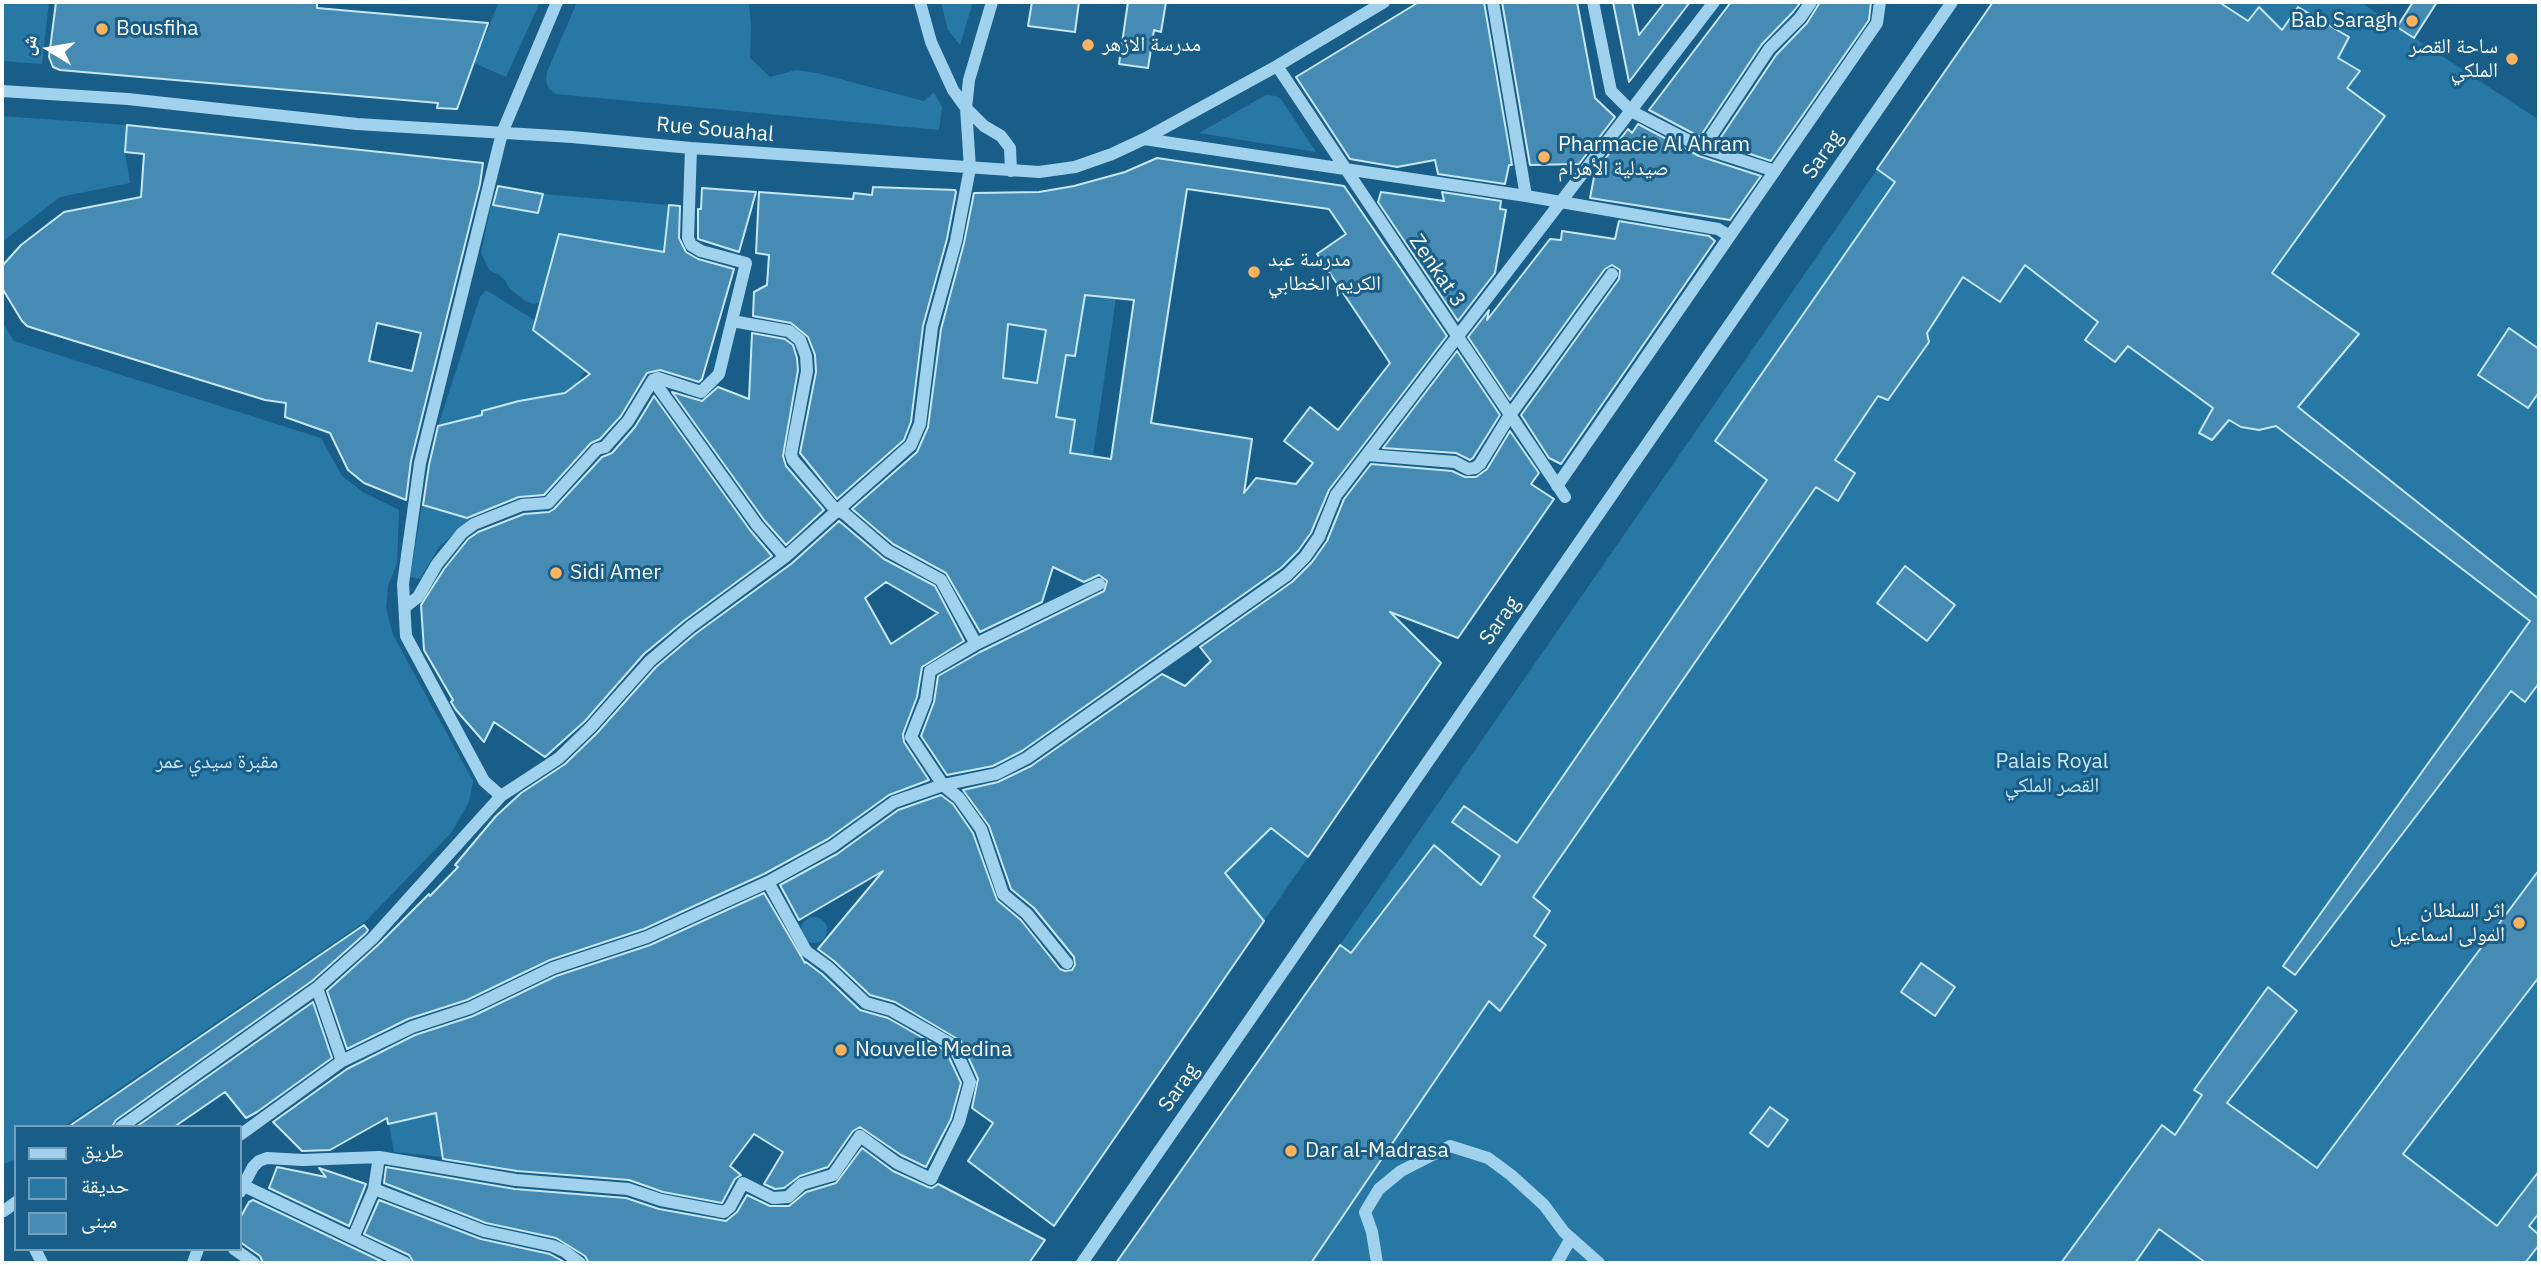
<!DOCTYPE html>
<html>
<head>
<meta charset="utf-8">
<style>
	body { margin:0 }
	#map { position:relative; width:2541px; height:1265px; overflow:hidden; background:#195e88; font-family:"IBM Plex Sans","Noto Naskh Arabic",sans-serif }
	canvas { display:block }
	.frame { position:absolute; inset:0; border:4px solid #fff; pointer-events:none }
	.legend { position:absolute; left:14px; top:1125px; width:228px; height:126px; box-sizing:border-box; background:#195e88; border:2px solid #759eb8; margin:0; padding:9px 12px; list-style:none; font-size:21px; color:#fff }
	.legend li { display:flex; align-items:center; gap:14px; height:35px }
	.legend b { width:35px; border:2px solid #759eb8 }
	.north { position:absolute; left:14px; top:14px; width:70px; height:70px; -webkit-text-stroke:5px #195e88; paint-order:stroke; rotate:281deg; font-size:19px; font-weight:700; line-height:28px; text-align:center; color:#fff }
	.north::after { content:''; display:block; margin:auto; width:24px; height:32px; background:#fff; clip-path:polygon(50% 0,100% 100%,50% 72%,0 100%) }
</style>
</head>
<body>
<div id="map">
<canvas width="2541" height="1265"></canvas>
<div class="frame"></div>
<ul class="legend">
<li><b style="height:9px;background:#a1d2ed"></b>طريق</li>
<li><b style="height:19px;background:#2878a6"></b>حديقة</li>
<li><b style="height:19px;background:#458bb3"></b>مبنى</li>
</ul>
<div class="north">ش</div>
</div>
<script>
const context = document.querySelector('canvas').getContext('2d');
context.lineJoin = 'round';
function fill(path, color) { context.fillStyle = color; context.fill(path, 'evenodd'); }
const shape = rows => new Path2D(rows.map(r => 'M' + r).join(''));
function stroke(path, color, width, dash) { context.strokeStyle = color; context.lineWidth = width; context.lineCap = dash ? 'butt' : 'round'; context.setLineDash(dash || []); context.stroke(path); }
function drawText(font, color, halo, rows, align = 'center') {
  context.font = font + ' "IBM Plex Sans","Noto Naskh Arabic",sans-serif'; context.lineWidth = 6; context.setLineDash([]); context.textBaseline = 'middle'; context.strokeStyle = halo; context.fillStyle = color; for (const [text, x, y, turn = 0] of rows) {
    context.save(); context.translate(x, y); context.rotate((+turn || 0) * Math.PI / 180); context.textAlign = isNaN(turn) ? turn : align; if (halo) context.strokeText(text, 0, 0); context.fillText(text, 0, 0); context.restore();
  }
}
fill(shape([
	[2,2,49,2,42,64,2,61],
	[499,2,540,2,506,77,474,63],
	[577,2,749,2,751,28,750,58,770,77,796,70,817,73,924,101,934,92,942,107,939,130,556,94,549,89,546,82,547,72],
	[941,2,973,2,960,45,948,30],
	[1993,2,2360,2,2539,120,2539,1263,1311,1263,1461,1038,1340,945],
	[1266,95,1276,96,1281,99,1316,152,1199,133],
	[2,116,127,125,125,152,130,183,60,197,2,242],
	[543,194,669,205,666,240,679,255,559,234,540,302,534,304,525,301,509,288,505,280,498,274,490,271,481,253,491,205,538,213],
	[1011,287,1116,298,1093,456,998,442],
	[486,290,536,321,586,370,577,383,565,393,482,411,482,415,438,426,480,297],
	[2,322,14,341,321,438,342,476,363,492,399,510,397,563,388,586,386,608,393,635,473,781,469,802,451,833,367,920,63,1127,16,1127,16,1159,2,1165],
	[422,505,470,519,439,547,420,579,410,577],
	[1271,828,1308,857,1264,921,1225,873],
	'801 930a13 13 0 1 1 26 0a13 13 0 1 1-26 0Z',
	[435,1109,443,1157,394,1152,389,1124,419,1117]
]), '#2878a6');
const building = shape([
	[56,2,317,2,317,8,488,23,457,109,437,108,438,103,60,70,53,67,49,57,56,2],
	[1032,2,1079,2,1075,32,1028,26,1032,2],
	[1128,2,1166,2,1161,32,1154,30,1148,68,1119,64,1128,2],
	[1419,2,1484,2,1512,165,1509,165,1505,184,1438,174,1435,160,1397,167,1350,159,1296,77,1419,2],
	[1502,2,1577,2,1595,98,1615,117,1579,164,1530,165,1502,2],
	[1613,2,1632,2,1639,35,1665,2,1690,2,1629,82,1613,2],
	[1731,2,1801,2,1793,12,1762,44,1700,137,1649,110,1731,2],
	[1820,2,1871,2,1869,20,1771,161,1717,143,1776,55,1807,23,1820,2],
	[1993,2,2219,2,2248,21,2259,7,2282,30,2298,7,2349,37,2338,58,2360,71,2347,88,2385,116,2272,273,2359,334,2298,407,2539,599,2539,683,2525,702,2511,691,2295,975,2283,966,2530,621,2276,426,2259,430,2241,427,2229,420,2212,440,2199,433,2213,408,2128,346,2115,362,2085,340,2098,322,2025,265,2000,302,1963,277,1927,333,1929,342,1888,400,1878,396,1835,460,1855,473,1838,501,1816,487,1533,897,1550,911,1534,936,1546,945,1500,1011,1489,1001,1311,1263,1116,1263,1340,945,1351,953,1434,845,1481,885,1500,856,1452,822,1464,806,1517,843,1767,480,1715,441,1895,182,1877,169,1993,2],
	[2413,2,2437,2,2414,38,2397,27,2413,2],
	[1638,124,1699,156,1761,176,1730,220,1590,198,1595,172,1628,129,1632,133,1638,124],
	[127,125,483,163,480,184,411,461,406,500,364,483,348,470,330,433,285,417,286,403,265,400,36,329,27,326,22,321,2,288,2,266,21,245,64,212,141,197,144,154,125,152,127,125],
	[377,323,421,333,412,371,369,361,377,323],
	[1157,158,1344,186,1447,336,1329,490,1311,533,1298,551,1281,568,1022,751,993,766,947,775,921,736,934,702,938,676,980,652,1104,591,1107,581,1099,575,1084,582,1053,567,1042,602,980,632,946,573,893,544,852,509,917,452,928,427,941,329,964,243,974,193,1039,192,1074,186,1125,172,1157,158],
	[1187,189,1329,209,1346,234,1317,254,1390,363,1338,430,1310,407,1284,441,1313,463,1296,484,1256,478,1244,493,1252,439,1151,423,1187,189],
	[1085,295,1134,300,1111,459,1070,453,1075,420,1056,417,1066,355,1075,356,1085,295],
	[1008,324,1046,330,1037,383,1003,378,1008,324],
	[498,186,543,194,538,213,493,205,498,186],
	[873,187,955,190,956,192,947,239,923,326,911,422,904,440,837,499,800,453,816,372,815,355,808,337,791,323,753,316,754,292,767,285,769,255,756,253,759,192,853,199,854,193,872,195,873,187],
	[702,188,756,192,739,252,698,239,698,209,701,209,702,188],
	[1381,192,1444,201,1442,192,1501,201,1500,209,1506,210,1495,273,1458,321,1378,202,1381,192],
	[669,205,680,206,679,238,686,252,698,259,734,269,702,379,699,382,660,370,647,373,621,416,600,439,591,443,544,495,519,497,467,518,423,505,429,465,438,426,482,415,482,411,519,401,565,393,590,374,533,330,559,234,664,252,669,205],
	[1619,221,1709,236,1715,241,1561,464,1549,458,1521,415,1619,279,1620,270,1612,265,1605,269,1510,400,1468,337,1489,310,1487,320,1550,239,1561,240,1562,231,1615,239,1619,221],
	[2509,328,2539,349,2539,392,2528,408,2478,375,2509,328],
	[752,333,785,339,793,345,797,358,798,370,783,456,786,466,824,510,786,545,764,520,672,392,702,401,718,387,749,399,752,333],
	[1457,351,1500,415,1473,458,1470,460,1456,453,1383,448,1457,351],
	[654,396,750,530,772,556,685,620,644,654,585,721,545,757,494,722,484,742,456,710,451,702,453,700,424,650,421,605,444,569,468,539,478,532,524,514,549,512,554,509,602,457,612,453,635,427,654,396],
	[1510,431,1539,473,1531,484,1554,499,1458,638,1390,612,1441,663,1308,857,1271,828,1225,873,1264,921,1054,1226,968,1161,993,1123,972,1108,978,1079,961,1041,895,1002,870,995,834,961,818,949,883,871,799,920,780,885,837,854,898,810,941,795,953,804,973,833,997,900,1021,920,1060,969,1065,971,1072,970,1075,965,1074,957,1034,908,1011,889,989,826,963,790,998,782,1031,766,1162,674,1185,686,1211,661,1200,647,1292,582,1312,562,1327,541,1344,499,1371,464,1452,471,1465,477,1476,477,1487,469,1510,431],
	[839,521,884,559,935,586,964,641,922,667,917,697,903,734,904,742,929,780,889,795,828,839,764,874,644,929,550,960,467,1000,408,1019,347,1049,327,991,378,945,429,894,430,896,458,867,455,865,496,816,521,793,565,764,597,733,656,667,695,634,791,564,839,521],
	[886,582,938,613,891,644,865,598,886,582],
	[1905,566,1955,605,1927,641,1877,603,1905,566],
	[2539,870,2539,977,2403,1154,2497,1226,2539,1171,2539,1213,2529,1226,2539,1235,2539,1245,2525,1263,2206,1263,2159,1229,2135,1263,2061,1263,2162,1125,2175,1135,2202,1095,2194,1090,2268,987,2297,1011,2227,1103,2317,1168,2539,870],
	[764,893,805,963,806,962,822,974,860,1010,888,1018,946,1051,961,1083,951,1119,926,1167,901,1155,860,1127,853,1131,828,1167,800,1176,784,1188,775,1189,764,1184,783,1152,754,1134,730,1166,741,1175,735,1179,722,1203,663,1192,629,1180,517,1171,443,1159,436,1113,388,1124,387,1118,330,1150,302,1151,273,1122,347,1069,415,1035,473,1016,556,976,650,945,764,893],
	[364,925,368,930,366,933,312,981,116,1120,112,1127,68,1127,364,925],
	[1921,963,1955,987,1935,1016,1901,992,1921,963],
	[313,1002,332,1058,257,1112,246,1118,225,1092,174,1127,136,1127,313,1002],
	[1770,1107,1788,1120,1768,1147,1750,1133,1770,1107],
	[862,1148,893,1171,928,1187,932,1188,938,1184,1045,1240,1029,1263,589,1263,585,1256,556,1238,486,1223,384,1183,386,1167,515,1189,626,1198,659,1209,726,1221,737,1212,747,1195,770,1206,789,1206,806,1192,836,1183,862,1148],
	[277,1167,326,1177,319,1168,366,1184,349,1226,269,1188,277,1167],
	[253,1200,385,1263,263,1263,260,1256,240,1242,240,1218,249,1202,253,1200],
	[379,1200,481,1239,550,1254,566,1263,414,1263,409,1255,364,1234,379,1200]
]);
fill(building, '#458bb3');
stroke(building, '#c6e7fa', 2);
stroke(shape([
	[920,2,931,42,953,90,966,108,984,126,1001,136,1010,148,1011,171],
	[1493,2,1526,196],
	[1593,2,1611,91,1631,111,1703,148,1775,171],
	[1277,66,1565,497],
	[2,91,128,99,357,124,572,137,691,148,1039,172,1075,167,1112,154,1144,139,1277,66,1384,2],
	[1144,139,1526,196,1718,229,1730,236],
	[1703,148,1769,49,1800,18,1811,2],
	[732,321,789,331,800,340,806,356,807,371,791,454,793,460,834,508,845,514,888,551,941,580,976,644],
	[653,380,757,525,785,557],
	[1367,455,1455,462,1468,469,1475,468,1480,464,1510,415,1612,274],
	[1557,486,1877,23,1880,2],
	[405,607,418,597,437,564,462,533,474,524,522,505,548,503,597,449,605,447,628,421,653,380,658,378,701,392,719,374,746,263,701,251,691,245,688,238,691,148],
	[501,796,484,781,406,636,403,584,420,463,502,133,557,2],
	[1067,963,1027,914,1003,894,981,829,959,798,943,785,911,737,926,699,930,671,976,644,1099,584],
	[317,988,342,1061],
	[121,1127,317,988,372,939,501,796,559,758,591,727,650,661,690,627,785,557,911,445,920,424,932,327,956,241,970,168,966,108,969,80,992,2],
	[240,1135,342,1061,412,1027,470,1008,553,968,647,937,768,882,833,846,894,802,943,785,996,774,1027,758,1287,575,1305,557,1319,537,1336,495,1714,2],
	[240,1184,405,1263],
	[374,1189,484,1231,553,1246,564,1251,580,1263],
	[240,1192,253,1167,259,1161,267,1158,303,1160,379,1157,516,1180,628,1189,661,1200,724,1212,730,1207,743,1183,773,1198,788,1197,802,1184,833,1175,860,1136,897,1163,931,1179,959,1122,970,1082,953,1045,891,1010,866,1003,828,967,806,951,768,882],
	[4,1211,16,1202],
	[353,1238,374,1189,379,1157],
	[35,1249,42,1263],
	[234,1249,254,1263],
	[193,1263,198,1249],
	[1082,1263,1952,2],
	[1377,1263,1372,1232,1365,1212,1379,1189,1401,1171,1450,1146,1488,1158,1511,1175,1544,1205,1564,1232,1599,1263],
	[1557,1263,1571,1238]
]), '#a1d2ed', 12);
for (const [x, y, r, color] of [
	[2412,21,7,"#ffb25d"],
	[102,29,7,"#ffb25d"],
	[1088,45,7,"#ffb25d"],
	[2512,59,7,"#ffb25d"],
	[1544,157,7,"#ffb25d"],
	[1254,272,7,"#ffb25d"],
	[556,573,7,"#ffb25d"],
	[2519,923,7,"#ffb25d"],
	[841,1050,7,"#ffb25d"],
	[1291,1151,7,"#ffb25d"]
]) { const dot = new Path2D(); dot.arc(x, y, r, 0, 2 * Math.PI); context.fillStyle = color; context.fill(dot); stroke(dot, '#195e88', 2.5); }
drawText('21px', '#fff', '#195e88', [
	["Bab Saragh",2398,21,"right"],
	["Bousfiha",116,29],
	["مدرسة الازهر",1102,45],
	["ساحة القصر",2498,47,"right"],
	["الملكي",2498,71,"right"],
	["Pharmacie Al Ahram",1558,145],
	["صيدلية الأهرام",1558,169],
	["مدرسة عبد",1268,260],
	["الكريم الخطابي",1268,284],
	["Sidi Amer",570,573],
	["اثر السلطان",2505,911,"right"],
	["المولى اسماعيل",2505,935,"right"],
	["Nouvelle Medina",855,1050],
	["Dar al-Madrasa",1305,1151]
], 'left');
drawText('21px', '#fff', '#195e88', [
	["Rue Souahal",715,130,5],
	["Sarag",1823,155,-55],
	["Zenkat 3",1437,271,56],
	["Sarag",1500,621,-55],
	["Sarag",1179,1088,-55]
]);
drawText('21px', '#c6e7fa', '#195e88', [
	["مقبرة سيدي عمر",217,762],
	["Palais Royal",2052,762],
	["القصر الملكي",2052,786]
]);
</script>
</body>
</html>
